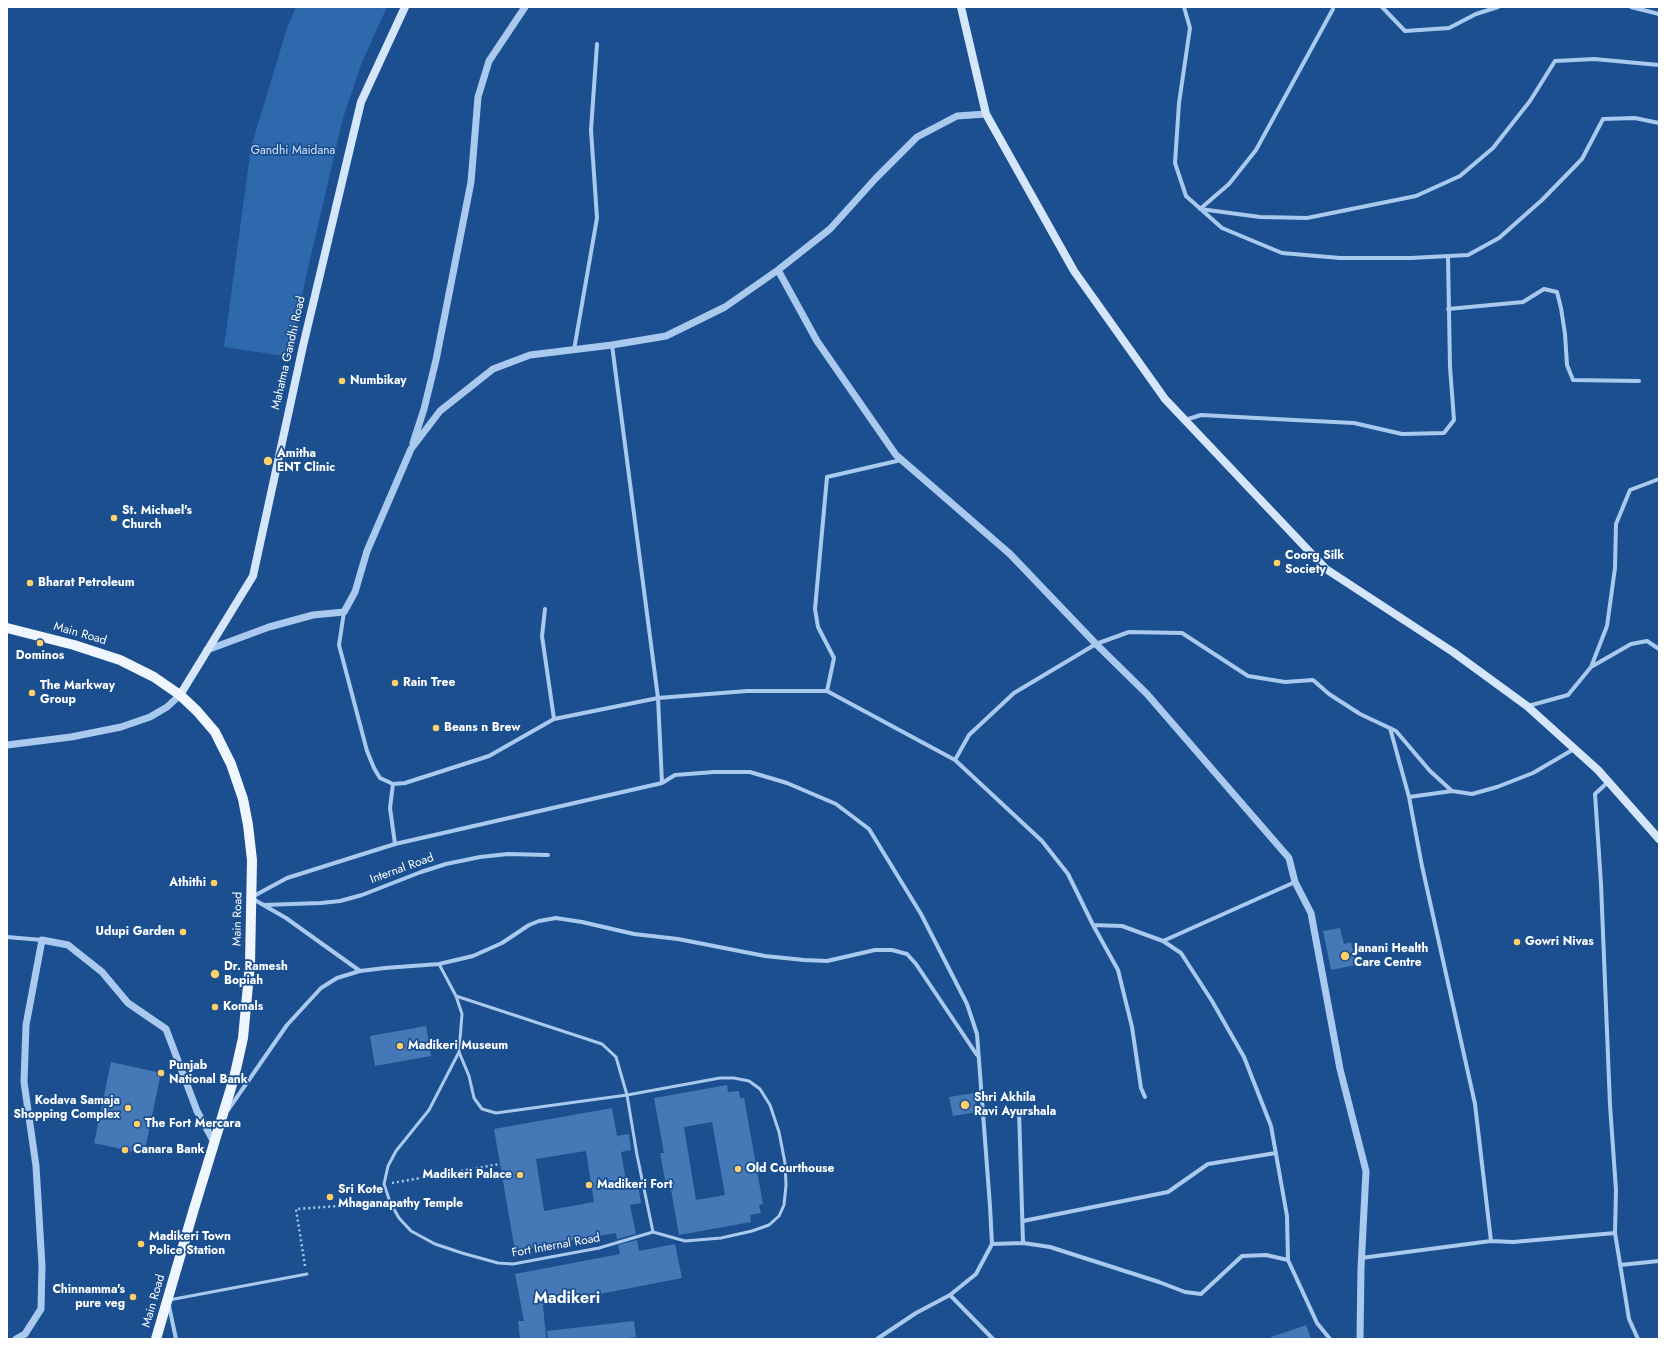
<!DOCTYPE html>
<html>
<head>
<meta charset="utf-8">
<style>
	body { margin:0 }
	#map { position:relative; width:1666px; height:1346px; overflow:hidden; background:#1b4f8f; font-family:Jost,sans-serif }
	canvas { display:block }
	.frame { position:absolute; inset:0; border:8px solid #fff; pointer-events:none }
</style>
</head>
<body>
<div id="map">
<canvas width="1666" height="1346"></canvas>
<div class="frame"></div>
</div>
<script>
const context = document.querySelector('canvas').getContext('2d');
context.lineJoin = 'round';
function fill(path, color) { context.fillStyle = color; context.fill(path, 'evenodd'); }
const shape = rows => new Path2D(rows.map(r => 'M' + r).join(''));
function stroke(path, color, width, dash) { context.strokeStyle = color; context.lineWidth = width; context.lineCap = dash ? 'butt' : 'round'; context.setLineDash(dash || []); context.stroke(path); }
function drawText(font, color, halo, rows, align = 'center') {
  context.font = font + ' Jost,sans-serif'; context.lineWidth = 3.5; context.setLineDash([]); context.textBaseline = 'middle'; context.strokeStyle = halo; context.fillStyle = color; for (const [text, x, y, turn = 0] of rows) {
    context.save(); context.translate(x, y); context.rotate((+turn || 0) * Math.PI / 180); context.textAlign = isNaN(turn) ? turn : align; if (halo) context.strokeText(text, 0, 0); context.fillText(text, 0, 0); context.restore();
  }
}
fill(shape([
	[296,7,387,7,362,62,343,118,306,277,290,357,224,347,251,147,287,28]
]), '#2e69ad');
fill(shape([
	[1340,928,1344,944,1351,942,1356,965,1331,970,1323,931],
	[426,1026,431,1056,375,1066,370,1036],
	[111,1062,161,1073,144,1154,94,1143],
	[727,1085,728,1092,739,1091,740,1098,744,1098,763,1204,759,1205,761,1213,750,1215,751,1222,679,1235,670,1184,666,1185,660,1153,664,1153,654,1098],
	[712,1122,725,1195,696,1200,684,1127],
	[974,1093,977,1112,953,1116,949,1097],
	[612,1108,617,1136,629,1134,631,1150,621,1152,627,1188,638,1186,641,1203,630,1205,636,1234,617,1239,616,1233,515,1251,494,1129],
	[586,1151,594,1202,544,1211,536,1159],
	[637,1240,639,1251,675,1244,682,1278,543,1305,546,1338,520,1339,518,1321,524,1321,515,1274,620,1254,618,1245],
	[634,1321,636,1337,619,1339,548,1339,547,1331],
	[1306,1325,1311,1339,1271,1339,1271,1337]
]), '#4478b7');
stroke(shape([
	[392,1183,500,1164],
	[305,1266,296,1209,381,1203]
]), '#a9c9ee', 2.5, [2, 3]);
stroke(shape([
	[439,964,456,996,462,1014,459,1052,429,1110,396,1151,388,1166,384,1184,390,1202,399,1218,411,1231,435,1244,462,1253,498,1263,513,1264,599,1248,653,1232,685,1241,721,1238,752,1231,769,1225,779,1216,784,1205,786,1185,785,1163,779,1132,770,1105,760,1089,749,1081,734,1078,720,1078,627,1095,616,1057,602,1044,456,996],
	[459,1052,469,1076,474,1098,482,1109,496,1113,627,1095,637,1155,653,1232],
	[169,1300,307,1274]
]), '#a9c9ee', 3);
stroke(shape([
	[1184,7,1190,28,1179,103,1175,163,1186,196,1222,228,1282,253,1340,258,1411,258,1468,255,1499,238,1542,200,1582,159,1603,119,1635,118,1659,123],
	[1382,7,1405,31,1449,28,1476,14,1498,7],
	[1631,7,1659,14],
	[1200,209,1260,217,1307,218,1416,196,1460,176,1493,148,1530,101,1555,61,1594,59,1659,65],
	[1200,209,1229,184,1256,150,1333,9],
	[1448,309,1523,302,1544,289,1557,292,1561,308,1565,334,1567,365,1573,380,1639,381],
	[612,345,658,698,662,783],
	[574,350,597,218,591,130,597,44],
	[1185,420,1201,415,1294,420,1354,423,1402,434,1444,433,1454,420,1450,367,1448,256],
	[545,609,542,636,554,719],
	[344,612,339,645,367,751,374,768,380,778,393,784,405,783,489,756,554,719,658,698,747,691,827,691,955,760,969,735,1014,693,1096,644,1129,632,1182,633,1248,676,1285,682,1313,680,1329,694,1360,714,1396,731,1430,771,1452,791,1472,794,1497,787,1533,773,1574,749],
	[1591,667,1631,644,1647,641,1659,649],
	[827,691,834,658,818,627,815,609,827,477,901,460],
	[1528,706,1568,695,1591,667,1607,626,1615,568,1616,524,1630,490,1659,479],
	[1390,728,1409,797],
	[955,760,1042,841,1068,874,1093,925,1122,926,1163,941,1181,953,1212,1001,1244,1057,1271,1126,1287,1216,1288,1260,1317,1323,1330,1339],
	[1608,782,1595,794,1601,884,1610,1105,1616,1190,1615,1233,1629,1319,1638,1339],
	[393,784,390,808,395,844],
	[1452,791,1409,797,1422,866,1475,1104,1491,1241],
	[252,897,287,878,395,844,662,783,675,775,714,772,750,772,787,783,836,804,869,829,921,914,967,1004,977,1034,990,1206,992,1244,976,1274,950,1295,916,1313,877,1339],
	[253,899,286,918,360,971],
	[263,905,321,903,340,901,362,895,421,872,446,864,480,857,508,854,548,855],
	[1093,925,1118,970,1132,1027,1141,1088,1145,1097],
	[7,937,42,940],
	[1163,941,1295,882],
	[228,1110,287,1025,321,988,337,978,360,971,385,968,439,964,473,956,502,943,529,925,539,921,556,918,582,922,634,934,678,939,765,956,804,960,827,961,875,950,892,950,907,954,916,964,977,1055],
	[1019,1110,1023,1243],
	[1023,1221,1168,1192,1208,1164,1276,1153],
	[992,1244,1023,1243,1050,1247,1159,1282,1185,1292,1201,1294,1242,1256,1266,1255,1288,1260],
	[1361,1258,1491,1241,1513,1242,1615,1233],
	[1620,1265,1659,1261],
	[950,1295,993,1339],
	[169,1306,176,1339]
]), '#a9c9ee', 4);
stroke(shape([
	[778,270,817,341,896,455,1010,554,1096,644,1147,694,1289,858,1295,882,1311,913,1340,1069,1366,1171,1361,1268,1360,1339],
	[413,443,424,409,436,360,471,182,478,97,489,61,525,7],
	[207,650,269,627,313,615,344,612,355,592,367,551,411,449,440,411,493,369,530,355,612,345,666,336,725,307,778,270,830,229,876,178,917,137,957,116,986,114],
	[7,745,71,737,121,727,150,717,167,707,180,695],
	[16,1339,25,1334,41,1309,42,1266,36,1166,24,1082,26,1025,42,940,68,945,102,972,128,1003,166,1029,197,1111,214,1142]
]), '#a9c9ee', 7);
stroke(shape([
	[961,7,986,114,1074,271,1165,399,1326,569,1453,652,1527,706,1598,770,1659,839],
	[180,695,253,576,303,346,361,102,405,7]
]), '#d6e6fa', 8);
stroke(shape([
	[7,628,74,645,120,660,154,677,180,695,197,711,215,732,231,764,243,799,248,825,252,860,250,964,243,1038,234,1078,193,1212,156,1339]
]), '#f0f6ff', 10);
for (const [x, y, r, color] of [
	[342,381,4,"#ffd166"],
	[268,461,5,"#ffd166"],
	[114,518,4,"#ffd166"],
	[1277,563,4,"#ffd166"],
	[30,583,4,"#ffd166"],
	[40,643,4,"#ffd166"],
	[395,683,4,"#ffd166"],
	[32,693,4,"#ffd166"],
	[436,728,4,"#ffd166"],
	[214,883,4,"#ffd166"],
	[183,932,4,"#ffd166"],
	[1517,942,4,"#ffd166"],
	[1345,956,5,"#ffd166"],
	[215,974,5,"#ffd166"],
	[215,1007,4,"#ffd166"],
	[400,1046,4,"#ffd166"],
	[161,1073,4,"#ffd166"],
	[965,1105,5,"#ffd166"],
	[128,1108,4,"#ffd166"],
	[137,1124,4,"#ffd166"],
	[125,1150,4,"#ffd166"],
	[738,1169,4,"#ffd166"],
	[520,1175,4,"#ffd166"],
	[589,1185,4,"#ffd166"],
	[330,1197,4,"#ffd166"],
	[141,1244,4,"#ffd166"],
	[133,1297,4,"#ffd166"]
]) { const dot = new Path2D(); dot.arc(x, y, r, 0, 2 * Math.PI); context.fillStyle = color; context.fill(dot); stroke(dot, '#1b4f8f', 1.5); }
drawText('12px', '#cfe3fa', '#1b4f8f', [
	["Gandhi Maidana",293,151]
]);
drawText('12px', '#fff', '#1b4f8f', [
	["Mahatma Gandhi Road",289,353,-77],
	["Main Road",80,634,16],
	["Internal Road",402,869,-20],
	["Main Road",238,919,-89],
	["Fort Internal Road",556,1246,-10],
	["Main Road",154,1301,-74]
]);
drawText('bold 12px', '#fff', '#1b4f8f', [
	["Numbikay",350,381],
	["Amitha",277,454],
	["ENT Clinic",277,468],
	["St. Michael's",122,511],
	["Church",122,525],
	["Coorg Silk",1285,556],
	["Society",1285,570],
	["Bharat Petroleum",38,583],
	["Dominos",40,656,"center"],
	["Rain Tree",403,683],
	["The Markway",40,686],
	["Group",40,700],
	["Beans n Brew",444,728],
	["Athithi",206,883,"right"],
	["Udupi Garden",175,932,"right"],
	["Gowri Nivas",1525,942],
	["Janani Health",1354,949],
	["Care Centre",1354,963],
	["Dr. Ramesh",224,967],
	["Bopiah",224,981],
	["Komals",223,1007],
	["Madikeri Museum",408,1046],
	["Punjab",169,1066],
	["National Bank",169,1080],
	["Shri Akhila",974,1098],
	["Ravi Ayurshala",974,1112],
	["Kodava Samaja",120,1101,"right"],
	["Shopping Complex",120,1115,"right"],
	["The Fort Mercara",145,1124],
	["Canara Bank",133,1150],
	["Old Courthouse",746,1169],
	["Madikeri Palace",512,1175,"right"],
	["Madikeri Fort",597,1185],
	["Sri Kote",338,1190],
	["Mhaganapathy Temple",338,1204],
	["Madikeri Town",149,1237],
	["Police Station",149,1251],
	["Chinnamma's",125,1290,"right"],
	["pure veg",125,1304,"right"]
], 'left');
drawText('bold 16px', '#fff', '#1b4f8f', [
	["Madikeri",567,1299]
]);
</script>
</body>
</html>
